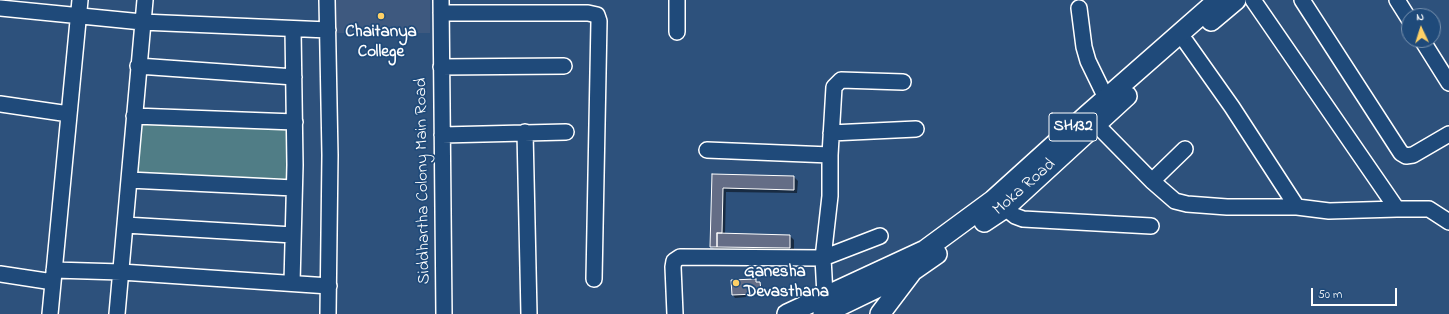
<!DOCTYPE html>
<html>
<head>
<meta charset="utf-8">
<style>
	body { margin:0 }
	#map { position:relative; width:1449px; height:314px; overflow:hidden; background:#2d517c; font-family:"Indie Flower",sans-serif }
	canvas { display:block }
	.north { position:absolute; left:1401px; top:8px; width:40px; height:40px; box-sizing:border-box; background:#1f4a7a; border:1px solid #7992af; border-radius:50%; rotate:356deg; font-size:11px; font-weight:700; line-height:16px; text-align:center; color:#fff }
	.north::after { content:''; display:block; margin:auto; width:14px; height:18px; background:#ffd166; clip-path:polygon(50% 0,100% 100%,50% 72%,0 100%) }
	.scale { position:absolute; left:1311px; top:288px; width:86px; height:18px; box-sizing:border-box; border:2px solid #fff; border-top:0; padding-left:5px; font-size:12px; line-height:14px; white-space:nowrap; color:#fff; -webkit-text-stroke:3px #1f4a7a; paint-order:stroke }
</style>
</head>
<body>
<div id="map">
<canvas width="1449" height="314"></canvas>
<div class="north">N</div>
<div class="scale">50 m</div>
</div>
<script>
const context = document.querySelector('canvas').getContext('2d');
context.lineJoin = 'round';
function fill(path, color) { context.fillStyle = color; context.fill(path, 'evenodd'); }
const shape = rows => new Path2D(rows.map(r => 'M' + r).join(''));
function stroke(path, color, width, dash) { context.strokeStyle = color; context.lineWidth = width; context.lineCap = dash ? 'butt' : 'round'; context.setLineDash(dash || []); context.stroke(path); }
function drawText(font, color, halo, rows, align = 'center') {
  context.font = font + ' "Indie Flower",sans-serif'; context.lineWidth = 3.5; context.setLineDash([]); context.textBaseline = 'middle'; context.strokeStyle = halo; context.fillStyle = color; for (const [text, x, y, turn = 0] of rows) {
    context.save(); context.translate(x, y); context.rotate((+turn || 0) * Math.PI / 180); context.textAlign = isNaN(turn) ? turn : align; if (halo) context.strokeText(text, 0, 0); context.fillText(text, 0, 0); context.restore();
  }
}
fill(shape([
	[333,0,430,0,430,33,333,33]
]), '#3e597f');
fill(shape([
	[134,119,292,125,291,185,132,180]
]), '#507d86');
fill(shape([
	[713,176,794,177,798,181,797,193,726,192,725,235,790,236,794,240,794,252,715,250,711,246],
	[755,280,762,286,763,293,758,293,758,296,735,298,733,295]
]), '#0007');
const building = shape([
	[712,174,794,176,794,190,723,188,722,233,717,233,717,247,710,247,712,174],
	[717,233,790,235,790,248,717,247,717,233],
	[756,279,756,282,760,282,761,290,756,290,756,294,732,295,731,280,756,279]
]);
fill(building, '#646d86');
stroke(building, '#fff', 1);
const minor = shape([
	[327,0,330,155,328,314],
	[441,0,444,314],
	[677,0,677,32],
	[1253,0,1397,209,1429,209,1449,222],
	[1302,0,1401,153,1406,156,1413,155,1449,134],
	[1397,0,1409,19],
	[0,8,142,22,328,30],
	[1079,8,1084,47,1088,61,1106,98],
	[441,13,588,13,597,15,599,21,594,279],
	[1422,40,1449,83],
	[1186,42,1232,107,1297,207],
	[138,66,294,77],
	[441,67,564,66],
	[0,104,69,114],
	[134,116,295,122],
	[1089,117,1152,181,1175,201,1187,204,1227,207,1297,207,1329,211,1397,209],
	[525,132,529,314],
	[831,133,916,129],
	[442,135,566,132],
	[707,150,830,155],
	[129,180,294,188],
	[1152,181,1185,149],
	[1005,208,1015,216,1023,219,1151,226],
	[125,225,293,235],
	[54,270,121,272,329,286],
	[0,274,53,282],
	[292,283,295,165,293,29],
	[825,295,823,258,830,196,830,155,834,87,841,80,903,82],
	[50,314,80,0],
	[117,314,145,0],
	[675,314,673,267,674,261,680,257,823,258,880,236]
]);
const major = shape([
	[1211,21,1236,0],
	[984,222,1005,208,1127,96],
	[787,314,925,250,993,200,1087,115,1218,0],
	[823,314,914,270,937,254],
	[880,314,911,273]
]);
stroke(minor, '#fff', 18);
stroke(major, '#fff', 22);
stroke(minor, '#1f4a7a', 15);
stroke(major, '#1f4a7a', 19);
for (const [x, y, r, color] of [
	[381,16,4,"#ffd166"],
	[736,283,4,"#ffd166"]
]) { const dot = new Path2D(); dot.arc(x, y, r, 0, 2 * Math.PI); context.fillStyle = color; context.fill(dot); stroke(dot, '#1f4a7a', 1.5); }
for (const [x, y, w] of [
	[1073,127,48]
]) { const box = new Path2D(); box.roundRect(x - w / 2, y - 14, w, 28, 3); context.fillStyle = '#1f4a7a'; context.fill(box); stroke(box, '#fff', 1); }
drawText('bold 16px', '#fff', null, [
	["SH132",1073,127]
]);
drawText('bold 17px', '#fff', '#1f4a7a', [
	["Chaitanya",381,33],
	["College",381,53],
	["Ganesha",744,273,"left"],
	["Devasthana",744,293,"left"]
]);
drawText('17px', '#fff', '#1f4a7a', [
	["Siddhartha Colony Main Road",424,181,-91],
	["Moka Road",1025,188,-41]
]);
</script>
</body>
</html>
